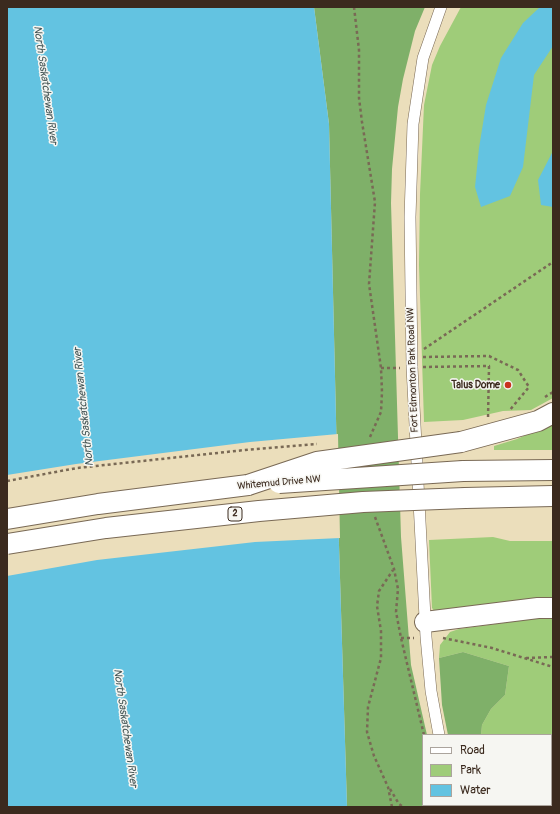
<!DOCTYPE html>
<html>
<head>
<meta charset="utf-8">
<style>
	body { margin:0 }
	#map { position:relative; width:560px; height:814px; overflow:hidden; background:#ebdebb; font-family:Pangolin,sans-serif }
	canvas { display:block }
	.frame { position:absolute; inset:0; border:8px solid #3b2a1e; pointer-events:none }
	.legend { position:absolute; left:422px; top:734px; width:130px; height:72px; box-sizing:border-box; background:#f6f6f2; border:1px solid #aba49d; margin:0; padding:5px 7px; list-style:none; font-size:12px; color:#3b2a1e }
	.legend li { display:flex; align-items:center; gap:8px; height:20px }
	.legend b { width:20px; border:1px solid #aba49d }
</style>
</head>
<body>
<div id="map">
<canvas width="560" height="814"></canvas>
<div class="frame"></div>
<ul class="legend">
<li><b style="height:5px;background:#fff"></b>Road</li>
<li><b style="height:11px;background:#9fcc79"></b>Park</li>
<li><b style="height:11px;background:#63c3e1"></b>Water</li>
</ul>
</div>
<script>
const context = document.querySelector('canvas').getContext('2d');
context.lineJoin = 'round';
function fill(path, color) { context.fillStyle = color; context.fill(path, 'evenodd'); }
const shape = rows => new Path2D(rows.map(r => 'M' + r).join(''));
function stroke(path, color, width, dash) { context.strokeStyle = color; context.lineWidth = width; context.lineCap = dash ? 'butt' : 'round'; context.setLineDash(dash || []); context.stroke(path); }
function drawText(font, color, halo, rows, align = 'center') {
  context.font = font + ' Pangolin,sans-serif'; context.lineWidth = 3; context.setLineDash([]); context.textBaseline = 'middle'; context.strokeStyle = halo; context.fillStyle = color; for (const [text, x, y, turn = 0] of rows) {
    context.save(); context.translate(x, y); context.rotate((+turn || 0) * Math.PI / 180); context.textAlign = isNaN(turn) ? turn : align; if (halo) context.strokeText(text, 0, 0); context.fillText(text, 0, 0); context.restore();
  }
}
fill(shape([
	[461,7,553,7,553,398,531,410,503,411,463,420,424,422,419,265,420,194,424,105,432,65,440,46],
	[553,423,553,450,494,450,494,446,517,439],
	[493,537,510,541,553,541,553,599,435,612,432,608,429,540],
	[532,619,553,619,553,748,551,749,551,735,481,735,482,725,491,709,505,695,509,666,463,652,439,658,440,645,450,632,459,629]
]), '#9fcc79');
fill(shape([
	[314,7,425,7,415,31,403,79,398,107,392,169,391,203,401,537,411,665,427,735,423,735,423,805,459,805,460,807,347,807,339,545,329,124],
	[463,652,509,666,505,695,491,709,482,725,481,735,448,735,442,705,439,658]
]), '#7fb069');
fill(shape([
	[7,7,314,7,329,124,339,545,347,807,7,807],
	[540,7,553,7,553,46,534,75,523,167,510,196,481,207,475,187,479,148,486,105,501,58,523,23],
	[553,151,553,207,541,205,538,180]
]), '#63c3e1');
fill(shape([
	[338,434,340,538,255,542,97,560,7,576,7,475,76,464,250,442]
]), '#ebdebb');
const minor = shape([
	[439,735,431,691,426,637,412,367,410,217,413,124,423,58,441,7],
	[470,805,471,807]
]);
const motorway = shape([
	[461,442,538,421,553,413],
	[463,471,553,470],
	[465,498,553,496],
	[7,519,98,504,248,485],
	[425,622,538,608,553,608]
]);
stroke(minor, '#796955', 12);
stroke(motorway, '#796955', 22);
stroke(shape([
	[354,7,359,50,359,98,362,122,375,202,369,284,381,368,382,392,381,412,370,437],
	[424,349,553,262],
	[423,357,489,356,518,370,529,387,509,411],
	[423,367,489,366,488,419],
	[381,368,400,368],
	[545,397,553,392],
	[375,517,394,569,398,589,396,612,401,638,424,735],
	[401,638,414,638],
	[443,638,492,648,553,667],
	[526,658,553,657],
	[390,789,399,804,403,807],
	[454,805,455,807],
	[392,807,388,787,374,756,367,732,368,707,381,658,381,631,377,606,379,591,393,570]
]), '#796955', 2.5, [3, 3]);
stroke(minor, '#fff', 11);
stroke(motorway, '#fff', 20);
const motorwayBridge = shape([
	[279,483,463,471],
	[248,485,317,462,461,442],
	[7,544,106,528,259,511,363,502,465,498]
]);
stroke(motorwayBridge, '#796955', 22, []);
stroke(shape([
	[7,481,77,468,245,450,317,444]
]), '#796955', 2.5, [3, 3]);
stroke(motorwayBridge, '#fff', 20);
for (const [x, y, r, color] of [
	[508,385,4,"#c8321e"]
]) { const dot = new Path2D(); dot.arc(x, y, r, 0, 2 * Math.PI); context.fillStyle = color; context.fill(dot); stroke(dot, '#f6f6f2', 1.5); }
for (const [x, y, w] of [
	[235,514,14]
]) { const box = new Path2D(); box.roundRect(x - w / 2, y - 7, w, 14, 3); context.fillStyle = '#f6f6f2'; context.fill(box); stroke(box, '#3b2a1e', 1); }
drawText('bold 9px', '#3b2a1e', null, [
	["2",235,514]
]);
drawText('10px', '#3b2a1e', '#f6f6f2', [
	["Fort Edmonton Park Road NW",413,370,-92],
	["Whitemud Drive NW",279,483,-5]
]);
drawText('bold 10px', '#3b2a1e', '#f6f6f2', [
	["Talus Dome",500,385]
], 'right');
drawText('italic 11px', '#475858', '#f6f6f2', [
	["North Saskatchewan River",45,85,82],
	["North Saskatchewan River",84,407,-96],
	["North Saskatchewan River",125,728,82]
]);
</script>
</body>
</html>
